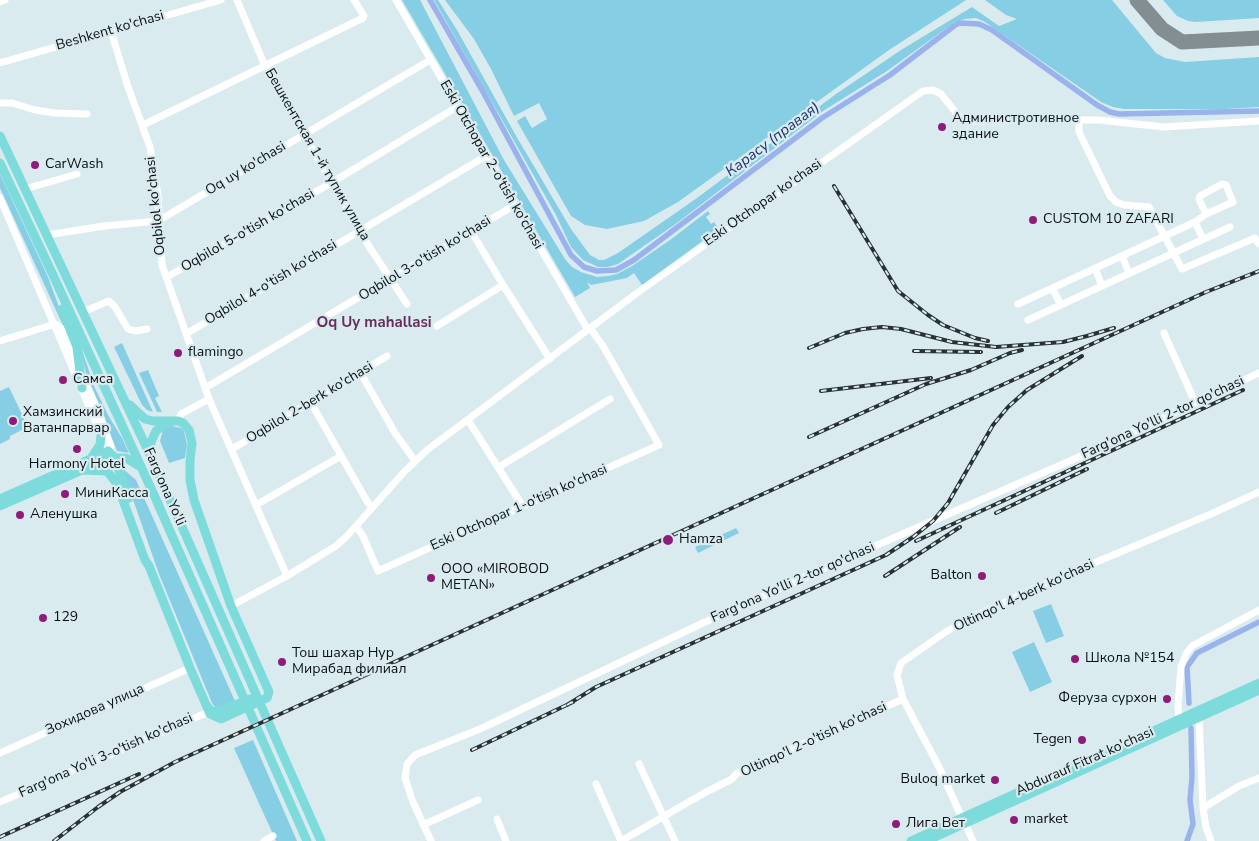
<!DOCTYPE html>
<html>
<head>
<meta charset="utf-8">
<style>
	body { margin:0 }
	canvas { display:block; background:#daebf0 }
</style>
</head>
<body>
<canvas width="1259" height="841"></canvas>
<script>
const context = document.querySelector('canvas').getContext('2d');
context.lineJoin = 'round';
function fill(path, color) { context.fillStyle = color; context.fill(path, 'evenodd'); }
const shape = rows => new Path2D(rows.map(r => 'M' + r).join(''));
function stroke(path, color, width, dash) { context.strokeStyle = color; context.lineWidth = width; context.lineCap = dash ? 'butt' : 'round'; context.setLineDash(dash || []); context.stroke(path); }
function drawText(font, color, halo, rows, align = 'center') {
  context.font = font + ' "Nunito Sans",sans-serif'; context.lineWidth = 4.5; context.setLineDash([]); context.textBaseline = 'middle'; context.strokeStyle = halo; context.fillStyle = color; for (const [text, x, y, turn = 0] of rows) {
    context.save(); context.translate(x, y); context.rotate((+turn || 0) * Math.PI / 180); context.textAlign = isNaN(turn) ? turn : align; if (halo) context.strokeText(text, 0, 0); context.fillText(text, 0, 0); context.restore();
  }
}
fill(shape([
	[402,0,420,0,504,160,565,259,572,267,581,272,597,277,608,276,617,274,632,266,670,240,708,211,710,214,706,217,711,224,714,222,719,229,642,285,634,273,627,278,591,285,587,282,590,288,575,297],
	[434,0,438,0,457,30,515,134,571,229,590,255,599,260,604,260,618,253,697,198,836,94,901,50,972,7,999,26,1017,19,1006,15,985,0,1112,0,1156,53,1165,58,1185,62,1259,57,1259,107,1224,109,1124,109,1113,107,1101,102,985,22,976,18,965,19,955,22,887,71,823,111,677,223,618,264,608,267,598,267,583,260,571,247,556,215],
	[445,0,966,0,889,50,678,202,644,221,607,229,585,225,571,216,517,121,525,116,532,128,547,119,539,103,514,116,491,69,474,39],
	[1163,0,1259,0,1259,18,1196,22,1188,21,1177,16],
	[0,174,48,277,77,356,0,188],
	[79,341,90,374,89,376,108,415,122,438,129,453,117,451,87,379],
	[122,343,153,412,147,410,142,405,114,347],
	[148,370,159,396,155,398,162,412,157,412,139,373],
	[9,387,28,427,10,436,10,439,0,444,0,391],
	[172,426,181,428,184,431,187,445,185,458,169,463,160,441,163,430],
	[122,468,136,480,235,701,216,708,212,703,159,574],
	[736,528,739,533,698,553,695,547],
	[1051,604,1064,636,1046,643,1033,611],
	[1034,642,1052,682,1030,692,1012,652],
	[253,740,297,841,276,841,234,748]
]), '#86cee3');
stroke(shape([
	[430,0,482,90,571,255,584,267,597,271,616,270,634,260,822,118,890,75,954,26,959,23,979,24,992,30,1097,105,1110,112,1119,114,1259,111],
	[1189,703,1187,667,1197,653,1259,622],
	[1187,841,1193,824,1190,800,1192,777,1191,728]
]), '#9ab3ec', 5.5);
stroke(shape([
	[1137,0,1162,29,1182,42,1259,38]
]), '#828e92', 15);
stroke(shape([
	[237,0,265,66,359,231,407,304],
	[396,0,588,330],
	[0,2,5,0],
	[111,31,127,84,150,147,158,195,162,265,209,399,287,576],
	[0,63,221,0],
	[0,103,12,103,35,110,55,113,87,114],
	[1079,120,1098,120,1164,127,1259,121],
	[143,125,363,18,364,16,354,0],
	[25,189,77,174],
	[0,198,108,451],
	[1195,222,1203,239],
	[471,231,503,285,550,359],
	[47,235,104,226,158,221,430,60],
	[1122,256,1129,273],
	[1095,268,1102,286],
	[167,277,331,183,457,107],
	[1052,288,1061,305],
	[1018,304,1195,222,1206,214,1233,202,1226,185,1222,184,1200,196,1199,199,1206,214],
	[83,312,109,301,115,307,128,329,136,331,147,329],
	[1028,320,1230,227],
	[55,324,61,328,77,364],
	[437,326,503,285],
	[1164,333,1195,402],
	[186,334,486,156],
	[0,341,55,324],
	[360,372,395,433,415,461],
	[83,376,101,418,111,447],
	[205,388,515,205],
	[310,401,368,503,373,507],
	[468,420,522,505],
	[178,421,181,414,209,399],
	[232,449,387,356],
	[499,467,610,399],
	[256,505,341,456],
	[356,526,363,536,378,571,659,445,603,346,590,328],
	[231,606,287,576,336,546,348,535,404,472,427,450,637,293,923,91,933,90,941,94,962,120,973,121,1043,119,1079,120,1079,132,1110,196,1116,202,1124,205,1149,207,1182,269,1255,238,1259,244],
	[1199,717,1203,808,1206,827,1211,841],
	[1179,719,1178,704,1181,667,1186,654,1192,646,1259,610],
	[0,753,190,668],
	[639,764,675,841],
	[596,784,621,841],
	[0,802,211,711],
	[1203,808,1239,786,1259,778],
	[962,818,939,767,903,699,897,675,901,663,947,631,967,620,1051,581,1211,514,1259,492],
	[497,819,506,841],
	[965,823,973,841],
	[423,825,478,800],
	[264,841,273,836],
	[431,841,413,802,405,778,407,764,415,755,480,729,703,623,843,560,1079,457,1259,373],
	[621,841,706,792,732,779,736,774,751,767,903,699]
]), '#fff', 7);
stroke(shape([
	[0,136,152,459,321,841],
	[0,163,53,275,154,495,307,841],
	[62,309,77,347,82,388],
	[108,451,114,457,129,498],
	[150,453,151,442,156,431,161,427,172,422],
	[92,457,100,445,101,436],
	[83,470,107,471,117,484,145,560,149,566,190,668,210,714,221,719,267,698,269,692,231,606,194,500,190,480,190,461,192,443,189,430,183,423,178,421,153,421,145,419,130,405],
	[0,499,108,451],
	[0,506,110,458,126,458,139,466],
	[208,707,211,711,218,712,250,699],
	[911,841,1259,683],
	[926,841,1259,690]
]), '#7edbdb', 9);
const rail = shape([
	[834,186,898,291,928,315,943,325,975,338,988,341],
	[809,348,845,333,863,329,882,327,901,329,952,342,996,347,1063,342,1087,336,1114,328],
	[914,351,981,352],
	[821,391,931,378],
	[809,437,926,384,971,370,1010,353,1022,350],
	[996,513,1087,469],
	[916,541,1243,390],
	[885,576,960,527],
	[567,705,596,687,886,555,913,537,933,521,948,503,993,425,1008,407,1027,390,1082,356],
	[472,750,573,702],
	[0,837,139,774],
	[54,841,98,807,120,792,175,762,1206,292,1259,271]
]);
stroke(rail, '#293133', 4);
stroke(rail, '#daebf0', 2, [5.5]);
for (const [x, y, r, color] of [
	[942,127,5,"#8f1b7b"],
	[35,165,5,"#8f1b7b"],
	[1033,220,5,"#8f1b7b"],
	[178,353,5,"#8f1b7b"],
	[63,380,5,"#8f1b7b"],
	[13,421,5,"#8f1b7b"],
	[77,449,5,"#8f1b7b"],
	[65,494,5,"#8f1b7b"],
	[20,515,5,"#8f1b7b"],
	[668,540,6,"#8f1b7b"],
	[982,576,5,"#8f1b7b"],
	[431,578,5,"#8f1b7b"],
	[43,618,5,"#8f1b7b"],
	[1075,659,5,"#8f1b7b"],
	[282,662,5,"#8f1b7b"],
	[1167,699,5,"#8f1b7b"],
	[1082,740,5,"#8f1b7b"],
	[995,780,5,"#8f1b7b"],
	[1014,820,5,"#8f1b7b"],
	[896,824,5,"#8f1b7b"]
]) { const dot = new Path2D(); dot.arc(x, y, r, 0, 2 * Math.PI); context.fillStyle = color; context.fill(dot); stroke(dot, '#daebf0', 2); }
drawText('14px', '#0a1011', '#daebf0', [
	["Beshkent ko'chasi",110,31,-16],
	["Бешкентская 1-й тупик улица",317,155,60],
	["Eski Otchopar 2-o'tish ko'chasi",491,165,60],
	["Oq uy ko'chasi",246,169,-31],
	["Eski Otchopar ko'chasi",763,203,-35],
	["Oqbilol ko'chasi",156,206,-96],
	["Oqbilol 5-o'tish ko'chasi",248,231,-30],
	["Oqbilol 3-o'tish ko'chasi",425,259,-31],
	["Oqbilol 4-o'tish ko'chasi",271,283,-31],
	["Oqbilol 2-berk ko'chasi",310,403,-31],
	["Farg'ona Yo'lli 2-tor qo'chasi",1163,418,-25],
	["Farg'ona Yo'li",164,487,66],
	["Eski Otchopar 1-o'tish ko'chasi",519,508,-24],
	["Farg'ona Yo'lli 2-tor qo'chasi",793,583,-24],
	["Oltinqo'l 4-berk ko'chasi",1024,596,-25],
	["Зохидова улица",95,710,-24],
	["Oltinqo'l 2-o'tish ko'chasi",814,740,-25],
	["Farg'ona Yo'li 3-o'tish ko'chasi",106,756,-24],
	["Abdurauf Fitrat ko'chasi",1085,762,-24]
]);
drawText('14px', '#0a1011', '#daebf0', [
	["Администротивное",952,119],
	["здание",952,135],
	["CarWash",45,165],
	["CUSTOM 10 ZAFARI",1043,220],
	["flamingo",188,353],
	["Самса",73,380],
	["Хамзинский",23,413],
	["Ватанпарвар",23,429],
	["Harmony Hotel",77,465,"center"],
	["МиниКасса",75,494],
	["Аленушка",30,515],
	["Hamza",679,540],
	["ООО «MIROBOD",441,570],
	["METAN»",441,586],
	["Balton",972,576,"right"],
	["129",53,618],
	["Тош шахар Нур",292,654],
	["Мирабад филиал",292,670],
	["Школа №154",1085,659],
	["Феруза сурхон",1157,699,"right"],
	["Tegen",1072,740,"right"],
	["Buloq market",985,780,"right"],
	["market",1024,820],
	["Лига Вет",906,824]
], 'left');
drawText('italic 15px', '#1b3274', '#daebf0', [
	["Карасу (правая)",773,140,-37]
]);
drawText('bold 15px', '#652d59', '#daebf0', [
	["Oq Uy mahallasi",374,323]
]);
</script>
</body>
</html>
